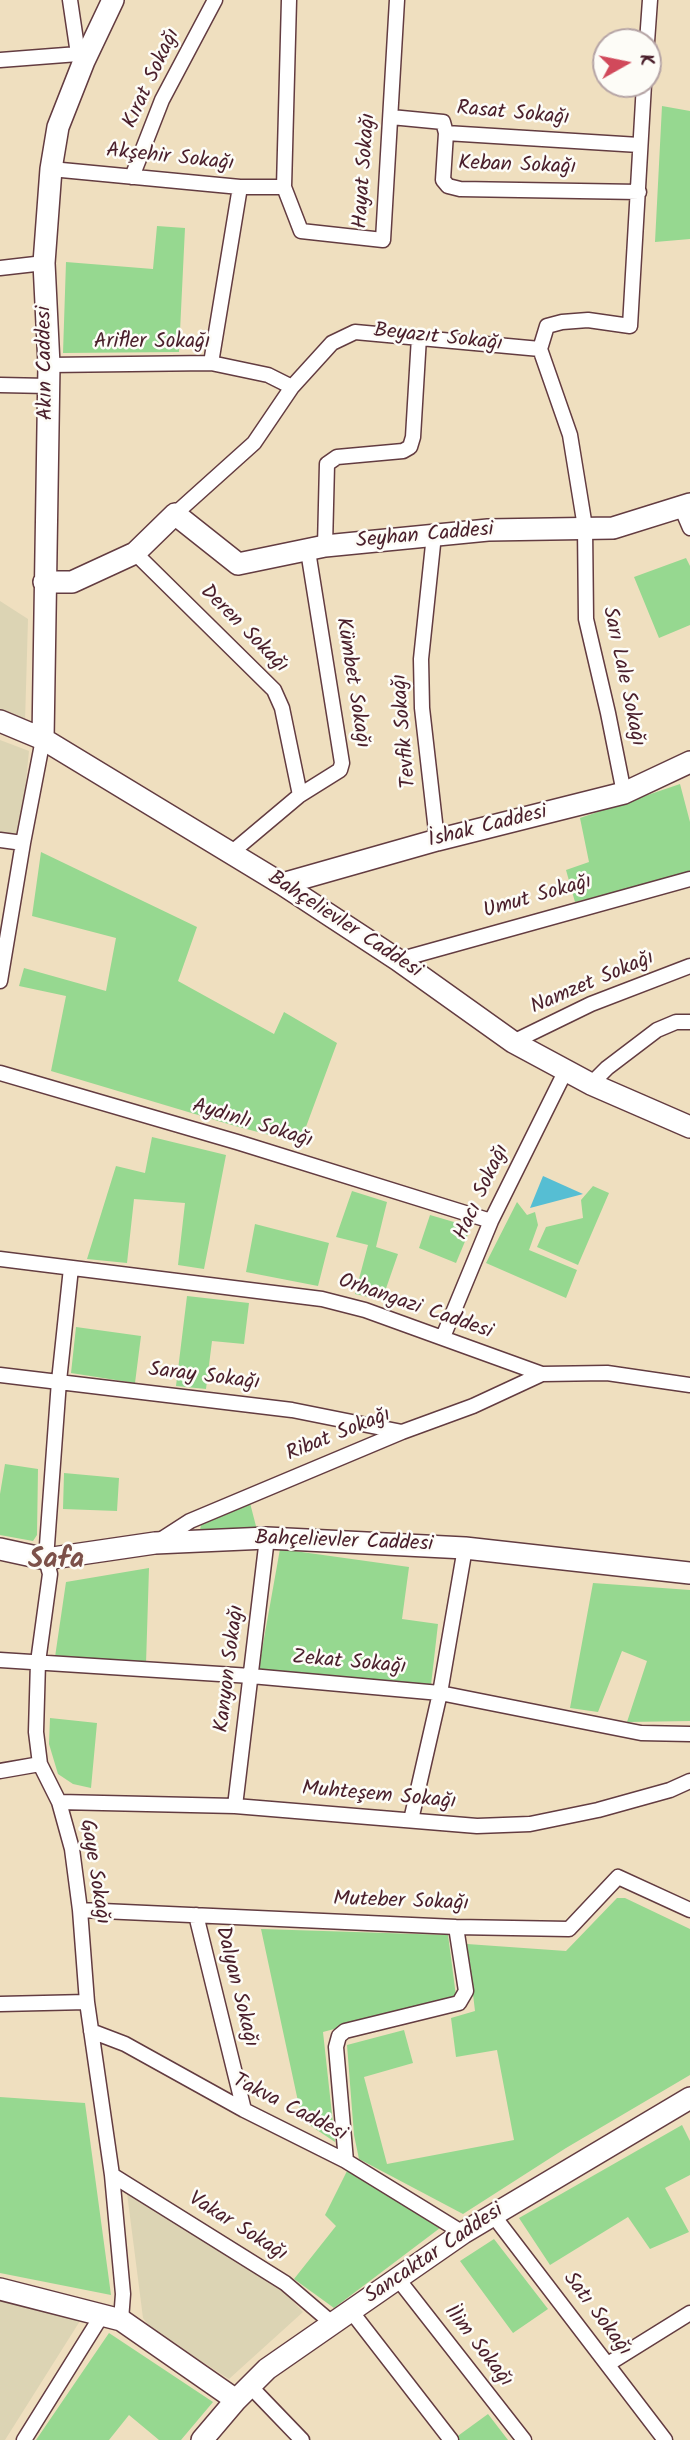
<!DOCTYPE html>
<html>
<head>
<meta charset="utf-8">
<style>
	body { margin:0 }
	#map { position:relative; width:690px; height:2440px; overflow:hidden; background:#efdfbf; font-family:Kalam,sans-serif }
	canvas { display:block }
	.north { position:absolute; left:592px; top:28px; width:70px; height:70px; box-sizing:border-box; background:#fdfcf7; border:2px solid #b5a4a5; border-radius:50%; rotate:81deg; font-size:19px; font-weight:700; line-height:28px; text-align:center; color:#4a1f2b }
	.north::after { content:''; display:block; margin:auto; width:24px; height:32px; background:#d1495b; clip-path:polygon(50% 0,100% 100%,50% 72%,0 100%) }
</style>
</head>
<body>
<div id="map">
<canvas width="690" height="2440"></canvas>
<div class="north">K</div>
</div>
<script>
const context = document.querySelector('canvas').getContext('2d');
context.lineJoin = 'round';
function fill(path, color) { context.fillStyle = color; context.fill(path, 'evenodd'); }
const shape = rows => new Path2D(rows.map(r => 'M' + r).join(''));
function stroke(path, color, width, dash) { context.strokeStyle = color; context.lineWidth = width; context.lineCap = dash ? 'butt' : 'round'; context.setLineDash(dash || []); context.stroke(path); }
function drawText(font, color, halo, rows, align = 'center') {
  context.font = font + ' Kalam,sans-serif'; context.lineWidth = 5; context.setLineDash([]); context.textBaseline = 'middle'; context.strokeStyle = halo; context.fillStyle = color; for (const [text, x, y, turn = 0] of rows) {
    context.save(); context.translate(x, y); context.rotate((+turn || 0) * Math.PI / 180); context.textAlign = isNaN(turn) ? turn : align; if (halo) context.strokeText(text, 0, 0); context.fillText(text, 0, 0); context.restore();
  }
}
fill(shape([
	[0,601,28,619,25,722,0,709],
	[0,740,29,751,20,843,0,835],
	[127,2193,281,2289,303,2312,229,2379,152,2330,143,2318],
	[0,2293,85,2313,5,2440,0,2440]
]), '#dcd4b4');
fill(shape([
	[662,106,690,111,690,239,655,242],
	[157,226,185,228,179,352,63,353,66,262,153,269],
	[686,558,690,566,690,625,659,638,634,577],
	[680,784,690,822,690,873,575,902,566,870,589,862,580,818],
	[41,852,197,927,178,981,274,1034,284,1012,337,1043,300,1143,235,1126,51,1071,66,996,19,986,24,968,106,991,116,938,32,916],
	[152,1137,226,1155,204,1269,178,1265,185,1203,134,1199,127,1263,87,1259,116,1166,145,1173],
	[593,1186,609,1193,578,1265,537,1247,546,1227,583,1218,581,1200],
	[352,1191,387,1202,376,1247,398,1254,382,1300,355,1294,368,1245,336,1237],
	[517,1202,527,1215,535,1212,538,1225,529,1250,577,1270,566,1298,486,1263],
	[430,1215,471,1227,456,1263,419,1248],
	[255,1224,329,1243,318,1286,246,1272],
	[187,1296,249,1303,244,1344,212,1341,206,1389,176,1386],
	[76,1327,141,1336,135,1383,71,1373],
	[5,1464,38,1469,37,1535,33,1541,0,1535,0,1494],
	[64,1473,119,1478,117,1511,63,1509],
	[250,1503,257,1530,203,1534,200,1530,201,1525],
	[280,1549,409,1567,402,1619,438,1624,431,1685,258,1672],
	[149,1568,146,1664,55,1657,66,1582],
	[593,1583,690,1590,690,1721,627,1722,647,1661,622,1651,598,1712,570,1708],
	[50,1718,97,1723,91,1788,73,1784,58,1774,49,1744],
	[617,1898,625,1898,690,1929,690,2075,566,2148,463,2214,359,2159,354,2135,347,2045,404,2030,413,2063,364,2077,387,2164,514,2140,497,2050,456,2057,451,2018,475,2011,467,1944,566,1951],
	[261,1929,448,1935,456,1996,323,2032,335,2142,302,2120],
	[0,2097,85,2103,111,2295,0,2273],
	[682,2125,690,2141,690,2175,665,2188,689,2232,650,2249,628,2217,550,2265,519,2218],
	[347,2171,440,2228,334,2308,294,2279,336,2226,325,2215],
	[494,2239,548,2309,513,2333,460,2261],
	[109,2333,213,2402,181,2440,159,2440,129,2415,109,2440,36,2440],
	[488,2414,508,2440,457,2440,455,2438]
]), '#96d890');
fill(shape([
	[543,1176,583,1194,530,1208]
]), '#56bed3');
const street = shape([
	[70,0,78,54,83,59],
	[289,0,284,187,301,231,383,240,397,0],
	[647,42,650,0],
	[0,60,78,54],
	[391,117,443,122,446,133,639,145],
	[446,133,443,180,448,186,460,189,639,192],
	[51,169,240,187,284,187],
	[132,177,162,100,215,0],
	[0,268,44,263],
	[540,349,570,435,585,527,586,619,608,713,624,793],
	[211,363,240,187],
	[49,365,211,363,268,375,292,387],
	[0,385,48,386],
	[681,507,690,528],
	[175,514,254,443,292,387,332,343,355,332,540,349,547,326,562,322,588,320,630,326,644,84],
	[434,535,421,659,422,708,437,840],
	[325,546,327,464,337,457,403,451,410,447,413,437,419,337],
	[135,553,274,690,282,708,300,795],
	[0,840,23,843],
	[231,853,300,795,340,770,342,763,308,551],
	[398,960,690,879],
	[0,981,23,843,43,739],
	[513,1042,591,1004,690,966],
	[0,1073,237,1142,491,1221],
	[591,1084,607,1068,657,1030,676,1022,690,1022],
	[0,1259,322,1299,365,1310,542,1374,607,1373,690,1385],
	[71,1268,59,1381,46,1559,50,1574,38,1662,36,1732,40,1764,59,1802,72,1849,80,1910,87,2002,112,2175,123,2294,121,2320],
	[443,1337,491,1221,566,1070],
	[0,1375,292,1410,402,1432],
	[159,1541,190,1521,402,1432,473,1406,542,1374],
	[0,1660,251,1676,440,1693,641,1733,690,1734],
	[0,1771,40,1764],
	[59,1802,235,1806,477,1826,530,1824,598,1810,670,1790,690,1781],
	[235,1806,267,1538],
	[411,1820,440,1693,465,1548],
	[80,1910,456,1927,569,1929,618,1877,690,1910],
	[196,1915,244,2110],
	[0,2004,87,2002],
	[91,2031,125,2044,244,2110,346,2161,463,2233],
	[346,2161,336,2047,339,2036,345,2031,459,2003,466,1991,456,1927],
	[112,2175,285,2283,333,2324],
	[493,2215,665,2440],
	[398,2279,524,2440],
	[351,2311,451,2440],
	[608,2364,690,2313],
	[250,2386,302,2440],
	[24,2440,102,2315]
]);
const secondary = shape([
	[44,582,72,582,135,553,175,514,238,564,325,546,488,530,613,528,690,504],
	[0,721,43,739,282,884,398,960,513,1042,591,1084,690,1127],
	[43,739,49,365,44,263,51,169,58,127,84,61,113,0],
	[282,884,437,840,624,793,690,762],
	[0,1549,46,1559,155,1543,267,1538,465,1548,690,1573],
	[0,2289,121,2320,236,2400],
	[202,2440,236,2400,267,2369,463,2233,690,2098]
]);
stroke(street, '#633c41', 17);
stroke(secondary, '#633c41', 24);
stroke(street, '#fff', 14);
stroke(secondary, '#fff', 21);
drawText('21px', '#4a1f2b', '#fdfcf7', [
	["Kırat Sokağı",153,79,-65],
	["Rasat Sokağı",513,115,5],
	["Akşehir Sokağı",170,159,6],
	["Keban Sokağı",517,167,2],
	["Hayat Sokağı",366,171,-86],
	["Beyazıt Sokağı",438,339,6],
	["Arifler Sokağı",152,343],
	["Akın Caddesi",47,363,-91],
	["Seyhan Caddesi",425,537,-5],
	["Deren Sokağı",243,630,45],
	["Sarı Lale Sokağı",622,677,78],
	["Kümbet Sokağı",351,683,81],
	["Tevfik Sokağı",406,731,-95],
	["İshak Caddesi",488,828,-14],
	["Umut Sokağı",538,898,-16],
	["Bahçelievler Caddesi",344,926,33],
	["Namzet Sokağı",593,984,-23],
	["Aydınlı Sokağı",252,1125,17],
	["Hacı Sokağı",483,1193,-65],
	["Orhangazi Caddesi",415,1308,19],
	["Saray Sokağı",204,1378,7],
	["Ribat Sokağı",339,1436,-22],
	["Bahçelievler Caddesi",344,1543,2],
	["Zekat Sokağı",349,1664,5],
	["Kanyon Sokağı",231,1669,-83],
	["Muhteşem Sokağı",379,1797,5],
	["Gaye Sokağı",93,1872,81],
	["Muteber Sokağı",401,1903,2],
	["Dalyan Sokağı",235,1987,76],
	["Takva Caddesi",289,2109,27],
	["Vakar Sokağı",237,2228,32],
	["Sancaktar Caddesi",435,2255,-34],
	["Satı Sokağı",596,2315,53],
	["İlim Sokağı",477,2347,52]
]);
drawText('bold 28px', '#7c5149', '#fdfcf7', [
	["Safa",56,1562]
]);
</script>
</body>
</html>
